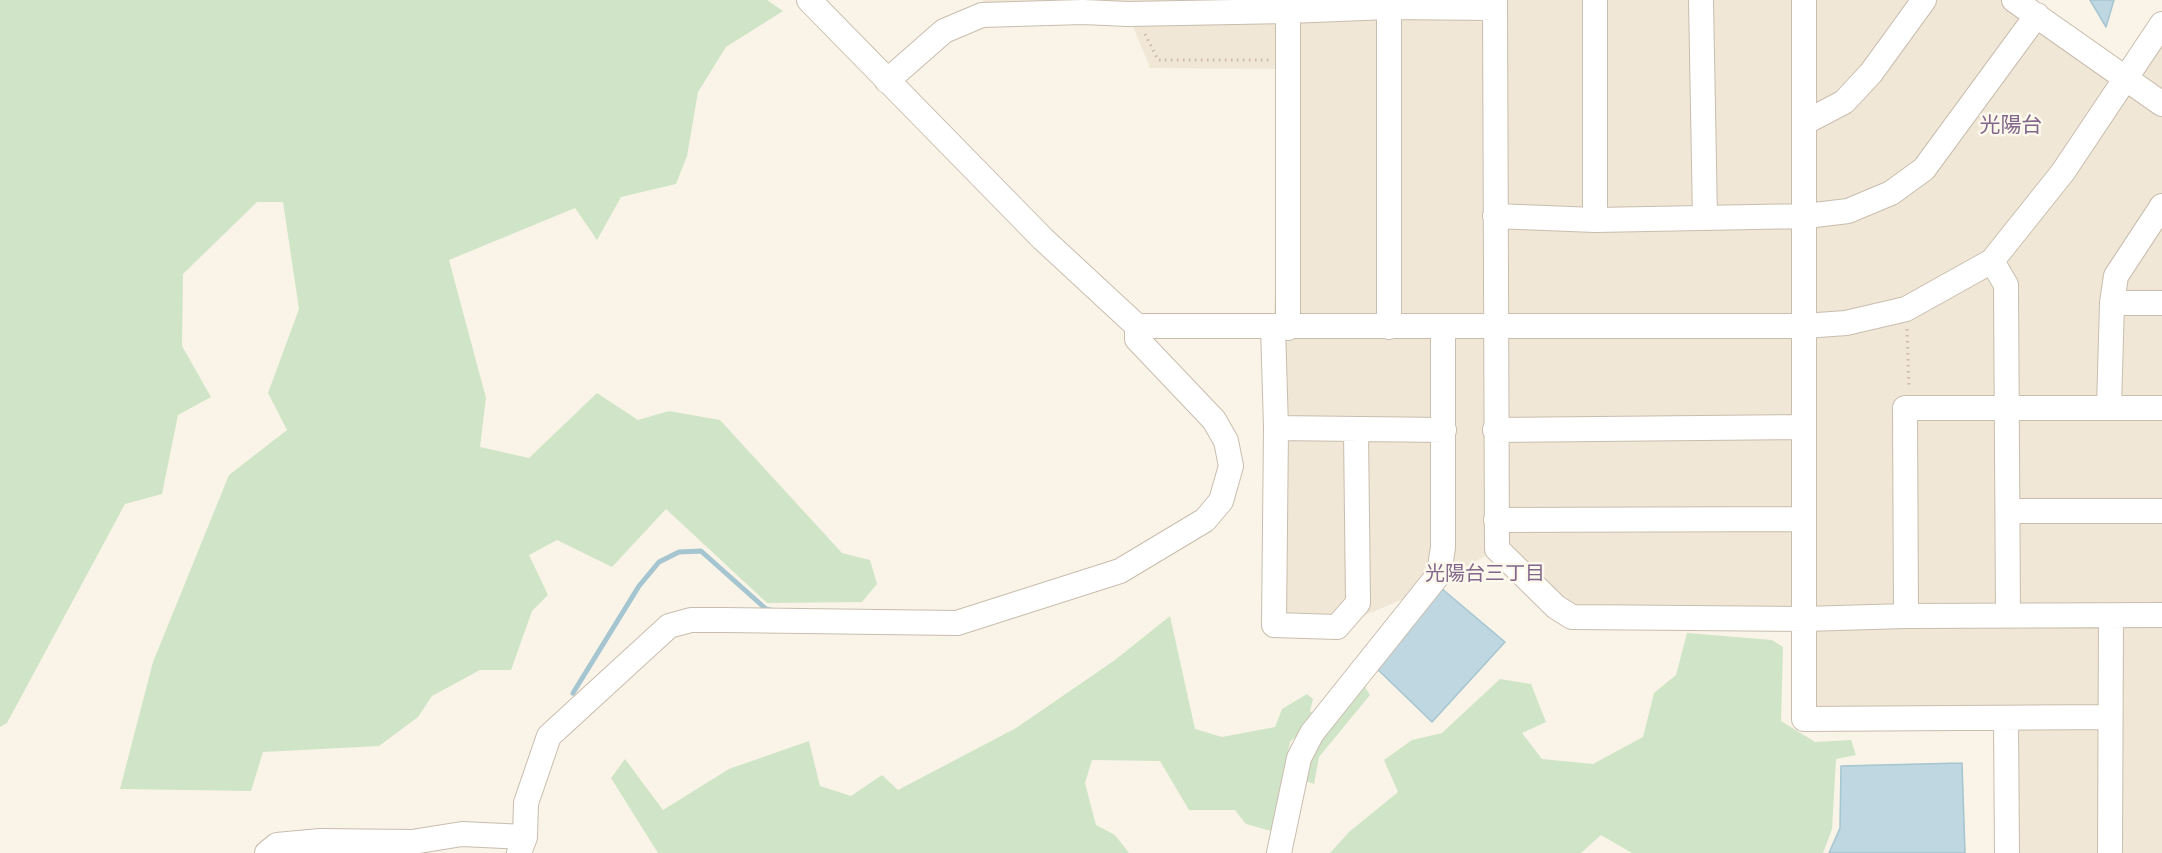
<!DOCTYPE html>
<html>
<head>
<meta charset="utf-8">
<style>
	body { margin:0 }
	canvas { display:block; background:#f9f4e7 }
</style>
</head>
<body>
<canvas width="2162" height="853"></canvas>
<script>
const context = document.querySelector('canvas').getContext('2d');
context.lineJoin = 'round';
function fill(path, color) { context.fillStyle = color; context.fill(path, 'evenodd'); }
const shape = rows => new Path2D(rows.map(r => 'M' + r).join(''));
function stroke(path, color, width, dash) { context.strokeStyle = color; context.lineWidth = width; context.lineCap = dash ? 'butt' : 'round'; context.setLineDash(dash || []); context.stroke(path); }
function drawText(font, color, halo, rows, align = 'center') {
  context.font = font + ' "IBM Plex Sans","Noto Sans JP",sans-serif'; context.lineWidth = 5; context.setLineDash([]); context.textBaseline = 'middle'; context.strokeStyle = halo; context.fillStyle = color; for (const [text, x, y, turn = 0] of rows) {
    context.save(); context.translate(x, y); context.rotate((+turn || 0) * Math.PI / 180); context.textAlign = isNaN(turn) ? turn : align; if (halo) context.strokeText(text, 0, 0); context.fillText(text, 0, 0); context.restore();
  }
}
fill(shape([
	[983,0,2012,0,2124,79,2162,24,2162,853,1998,853,2006,720,1804,719,1804,619,1572,617,1497,549,1427,589,1337,627,1274,625,1273,327,1287,69,1150,68,1128,14,982,15]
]), '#f0e7d6');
fill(shape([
	[0,0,767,0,783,11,726,47,698,92,687,156,676,184,621,197,597,240,575,208,449,260,486,398,480,447,529,458,597,393,638,420,669,411,720,420,842,553,870,560,877,584,862,602,767,603,666,509,612,567,557,540,529,555,548,595,532,611,511,670,480,670,432,696,418,717,379,746,263,752,251,791,120,789,153,662,229,475,287,430,268,393,299,309,283,202,257,202,183,274,182,346,211,397,178,415,162,494,125,504,7,723,0,727],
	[1170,616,1195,729,1222,737,1275,727,1282,709,1307,694,1313,699,1310,711,1324,723,1363,684,1370,695,1319,757,1314,784,1300,779,1311,742,1298,734,1290,742,1271,831,1246,824,1235,810,1189,810,1160,761,1092,760,1085,783,1096,825,1115,835,1129,853,658,853,611,778,625,759,663,810,729,769,809,741,820,786,851,796,882,775,898,790,1016,728,1115,660],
	[1687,633,1772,640,1783,647,1781,721,1815,742,1851,740,1856,755,1836,759,1832,829,1823,853,1632,853,1601,835,1581,853,1330,853,1349,832,1398,792,1384,760,1412,740,1442,733,1500,679,1531,684,1546,722,1522,733,1542,759,1593,764,1643,737,1654,693,1676,675]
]), '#d0e5c7');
const water = shape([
	[2090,0,2114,0,2106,27,2090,0],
	[1441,588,1505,642,1432,722,1370,662,1441,588],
	[1962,763,1965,853,1829,853,1840,828,1841,766,1962,763]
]);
fill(water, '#bed7e0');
stroke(water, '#a5c5d0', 1.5);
stroke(shape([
	[573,693,639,586,659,562,679,552,701,551,766,609,770,610]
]), '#a5c5d0', 5);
const minor = shape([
	[809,0,1043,239,1137,326,1804,326,1846,323,1906,309,1992,261,2063,172,2162,24],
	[1389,0,1389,327],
	[1495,0,1497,549,1556,607,1572,617,1804,619,1906,616,2162,615],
	[1701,0,1705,218],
	[1804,0,1804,719,2109,717],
	[2014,0,2162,104],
	[887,81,944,31,982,15,1083,12,1128,14,1288,11,1389,7,1495,8],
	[1804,123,1844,102,1871,73,1924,0],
	[1495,216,1595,220,1806,216,1848,211,1891,193,1924,169,2037,15],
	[1595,220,1595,0],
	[1992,261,2006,285,2008,615],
	[2112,303,2162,303],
	[1273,327,1276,428,1274,625,1337,627,1358,603,1356,431],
	[1288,328,1288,0],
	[2109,407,2112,303,2116,276,2162,206],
	[1276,428,1444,430],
	[1495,430,1804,427],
	[2008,511,2162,511],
	[1496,520,1804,519],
	[1906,616,1905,408,2162,408],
	[2006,720,2007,853],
	[267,853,277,845,320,841,412,842,462,834,525,837],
	[519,853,525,837,526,803,549,736,669,626,691,620,724,620,957,623,1120,571,1205,520,1221,501,1231,466,1226,441,1214,420,1137,339,1137,326],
	[1279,853,1299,758,1312,733,1439,574,1443,547,1443,327],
	[2110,853,2111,616]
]);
stroke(minor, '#c9bdae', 26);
stroke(shape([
	[1145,34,1158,60,1270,60],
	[1907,329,1909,389]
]), '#cfbaa5', 3, [1.5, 4.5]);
stroke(minor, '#fff', 24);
drawText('20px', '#83668b', '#fcf8ec', [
	["光陽台三丁目",1485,574]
]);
drawText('21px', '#83668b', '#fcf8ec', [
	["光陽台",2011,126]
]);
</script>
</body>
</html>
